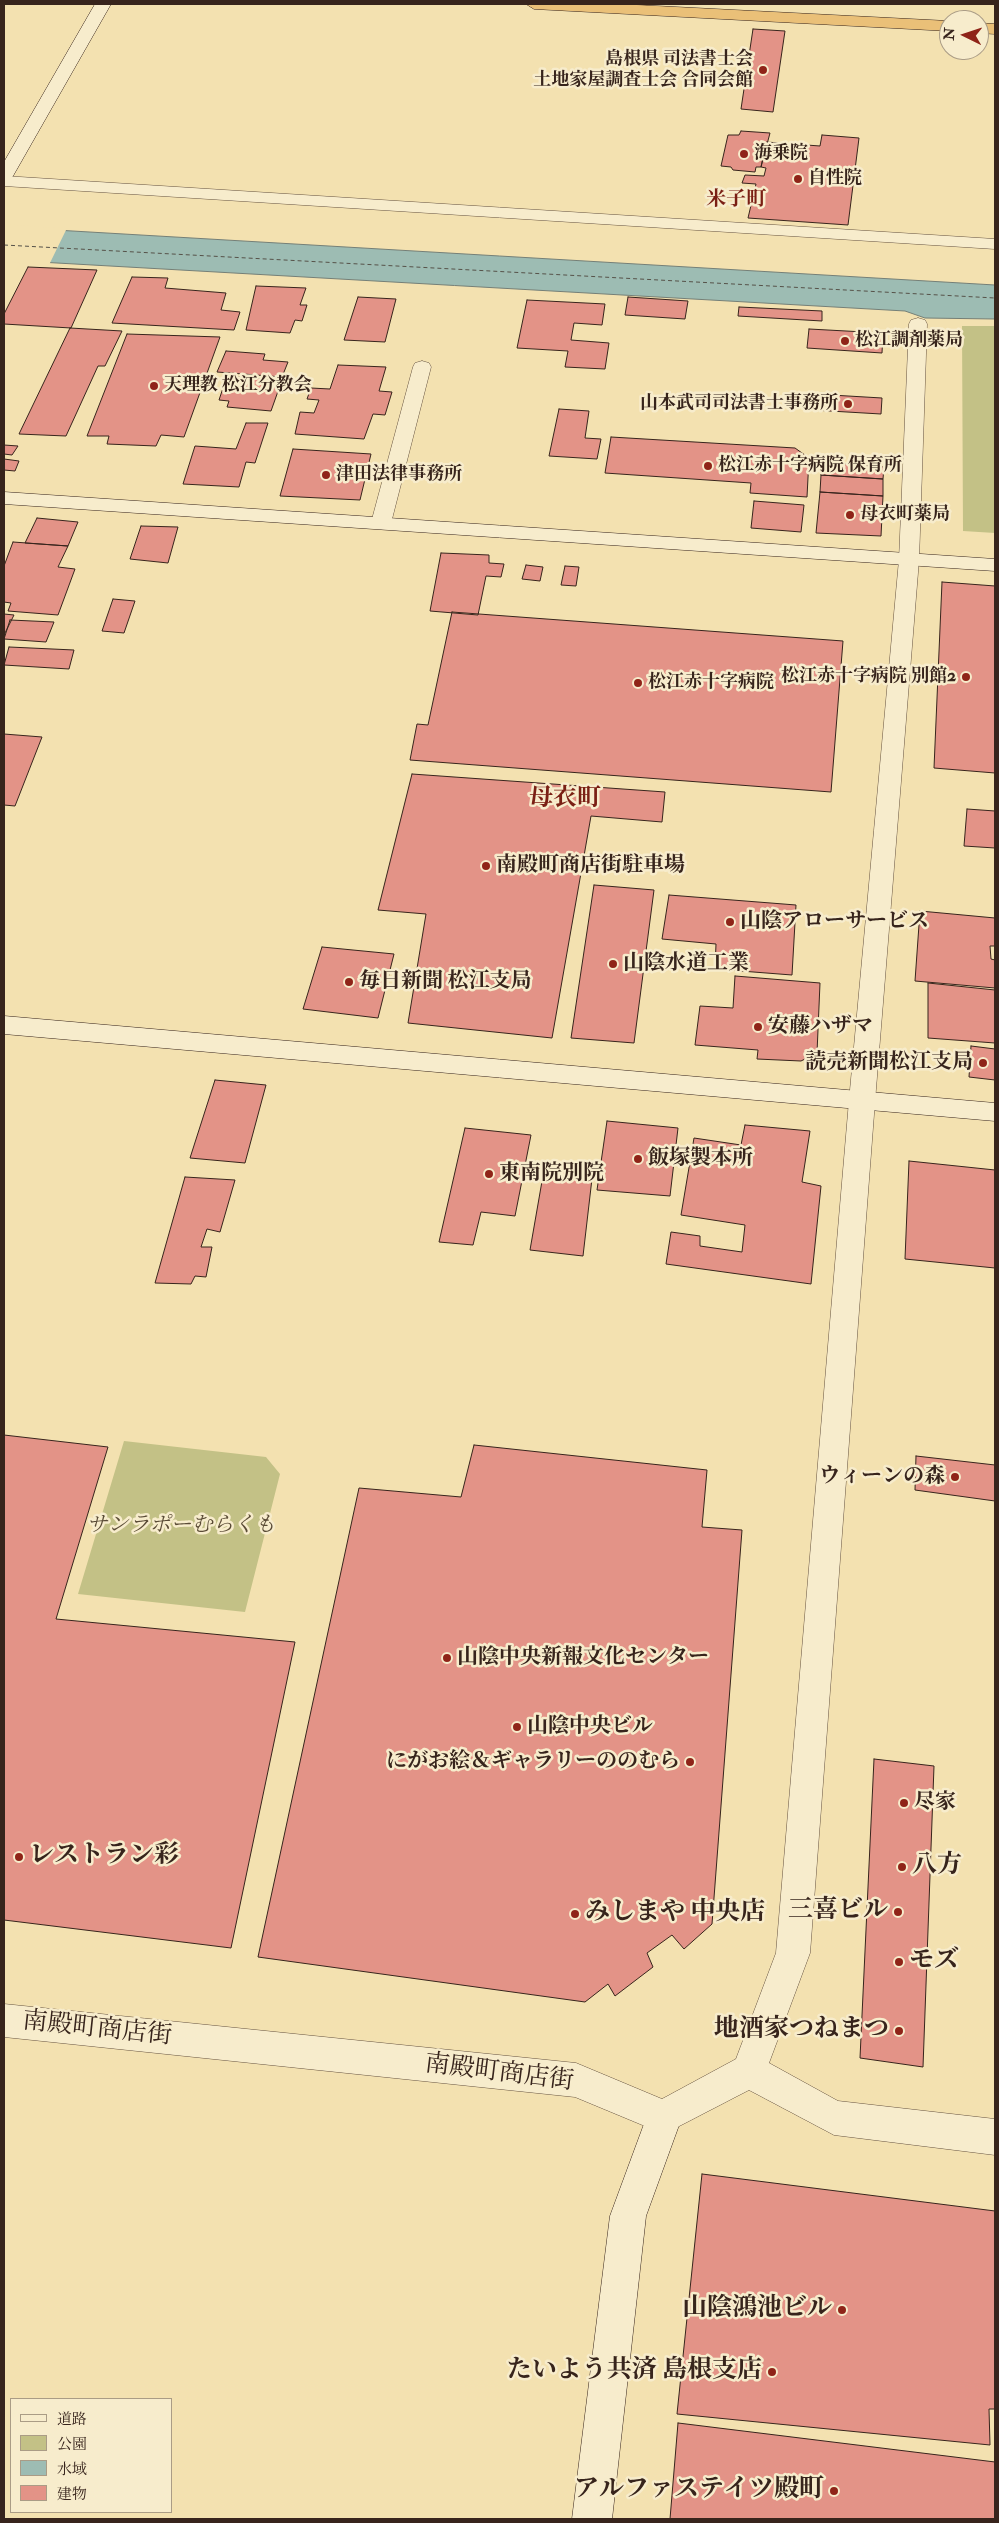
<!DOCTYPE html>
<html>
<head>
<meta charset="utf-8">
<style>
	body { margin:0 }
	#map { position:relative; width:999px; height:2523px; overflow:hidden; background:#f3e1b0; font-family:"IM FELL Double Pica","Noto Serif JP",serif }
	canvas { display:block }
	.frame { position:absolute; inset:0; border:5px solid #37241c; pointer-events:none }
	.legend { position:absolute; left:10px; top:2398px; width:162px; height:115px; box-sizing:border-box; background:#f7eccc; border:1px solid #aa9c86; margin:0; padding:6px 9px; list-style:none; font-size:15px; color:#37241c }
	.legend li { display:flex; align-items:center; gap:10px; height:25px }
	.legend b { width:25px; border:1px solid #aa9c86 }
	.north { position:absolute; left:939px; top:10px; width:50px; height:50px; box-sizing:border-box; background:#f7eccc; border:1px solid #aa9c86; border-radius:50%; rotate:274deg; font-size:14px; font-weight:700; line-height:20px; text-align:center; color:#37241c }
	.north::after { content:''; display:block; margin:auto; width:18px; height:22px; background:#8f2418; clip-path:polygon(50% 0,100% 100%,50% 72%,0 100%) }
</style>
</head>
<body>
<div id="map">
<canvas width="999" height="2523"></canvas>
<div class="frame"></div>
<ul class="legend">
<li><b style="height:6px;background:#f7eccc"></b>道路</li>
<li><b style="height:14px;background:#c3c186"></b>公園</li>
<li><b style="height:14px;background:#9dbcb3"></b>水域</li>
<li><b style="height:14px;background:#e39387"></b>建物</li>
</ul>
<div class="north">N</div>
</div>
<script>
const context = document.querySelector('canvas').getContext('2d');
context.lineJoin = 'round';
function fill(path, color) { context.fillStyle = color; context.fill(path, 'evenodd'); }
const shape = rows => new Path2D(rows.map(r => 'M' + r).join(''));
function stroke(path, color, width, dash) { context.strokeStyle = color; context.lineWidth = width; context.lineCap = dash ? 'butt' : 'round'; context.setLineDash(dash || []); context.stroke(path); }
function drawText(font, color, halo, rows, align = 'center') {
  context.font = font + ' "IM FELL Double Pica","Noto Serif JP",serif'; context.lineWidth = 5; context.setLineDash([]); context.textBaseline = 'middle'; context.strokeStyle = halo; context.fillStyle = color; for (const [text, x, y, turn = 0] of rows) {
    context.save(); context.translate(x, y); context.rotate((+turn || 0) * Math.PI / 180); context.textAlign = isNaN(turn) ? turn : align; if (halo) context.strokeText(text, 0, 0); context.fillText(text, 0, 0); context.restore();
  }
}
fill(shape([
	[962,326,995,326,995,533,963,531],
	[124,1441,266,1457,280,1474,245,1612,78,1594]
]), '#c3c186');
const water = shape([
	[4,227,995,285,995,319,925,318,905,311,4,260,4,227]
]);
fill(water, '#9dbcb3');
stroke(water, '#747f77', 1);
fill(shape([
	[4,224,41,227,67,228,49,265,4,262]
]), '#f3e1b0');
stroke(shape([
	[4,245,995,298]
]), '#565249', 1, [4, 3]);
const building = shape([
	[753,29,785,31,773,112,741,109,753,29],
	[741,131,770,133,761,167,756,167,755,172,733,170,731,167,721,166,728,135,739,135,741,131],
	[822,135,859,138,848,225,748,218,756,184,742,183,745,175,764,176,766,168,761,167,766,142,820,146,822,135],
	[28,267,97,270,71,328,4,324,4,314,28,267],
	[132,277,168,278,165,288,226,293,221,310,240,312,234,330,112,323,132,277],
	[256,286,306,288,300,305,307,305,302,321,295,320,290,333,246,330,256,286],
	[358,297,396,299,385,342,344,340,358,297],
	[628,297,688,301,685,319,625,315,628,297],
	[527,300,605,304,602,325,574,323,571,340,609,343,605,369,565,367,568,351,517,348,527,300],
	[739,307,822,311,822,321,738,316,739,307],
	[70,328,122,331,105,366,98,366,66,436,19,434,70,328],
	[809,329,883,333,882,353,807,348,809,329],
	[127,334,220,337,184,437,161,435,156,446,107,444,109,436,87,436,127,334],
	[226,351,265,354,263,360,288,362,282,377,217,372,226,351],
	[338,365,386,367,379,391,392,392,385,415,373,414,364,439,295,434,300,412,314,413,319,400,307,399,311,388,330,389,338,365],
	[236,377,282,380,271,411,227,407,229,401,219,400,225,382,235,383,236,377],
	[814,394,882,398,881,414,813,410,814,394],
	[559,409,589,411,585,438,601,439,597,459,549,456,559,409],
	[246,423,268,423,255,463,246,462,239,487,183,484,195,446,236,449,246,423],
	[611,437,795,448,809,458,807,497,750,493,751,483,605,473,611,437],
	[4,445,18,446,12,455,4,454,4,445],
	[293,449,371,454,360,500,280,496,293,449],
	[4,459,19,461,15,471,4,470,4,459],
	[822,462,884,467,883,479,821,475,822,462],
	[821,475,883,479,883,496,820,492,821,475],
	[820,492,883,496,881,536,816,533,820,492],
	[754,501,804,505,801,532,751,528,754,501],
	[37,518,78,522,68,546,25,543,37,518],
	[141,526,178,527,168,563,130,559,141,526],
	[13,542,68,546,58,567,75,569,58,615,8,611,11,603,4,602,4,566,13,542],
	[441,553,489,555,489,563,504,564,501,577,486,576,478,615,430,611,441,553],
	[526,565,543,567,540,581,522,579,526,565],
	[565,566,579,567,576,586,561,585,565,566],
	[942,582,995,586,995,773,934,768,942,582],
	[113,599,135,601,124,633,102,631,113,599],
	[452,612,843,641,831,792,410,760,417,724,428,725,452,612],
	[4,614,14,615,4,635,4,614],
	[10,620,54,622,46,642,4,639,10,620],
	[9,647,74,650,69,669,4,665,9,647],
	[4,734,42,737,15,806,4,805,4,734],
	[412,774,665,792,662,822,591,816,552,1038,408,1023,426,914,378,910,412,774],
	[967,809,995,811,995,848,964,846,967,809],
	[594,885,654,890,634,1043,571,1038,594,885],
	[669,895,796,905,792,975,715,969,716,944,662,939,669,895],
	[920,911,995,918,995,946,990,946,991,959,995,960,995,988,915,981,920,911],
	[322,947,394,954,378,1018,303,1009,322,947],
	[735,976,820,983,817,1053,801,1061,757,1059,758,1050,695,1045,700,1006,733,1008,735,976],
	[928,983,995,990,995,1043,928,1038,928,983],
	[971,1046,995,1049,995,1080,969,1077,971,1046],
	[215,1080,266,1085,245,1163,190,1158,215,1080],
	[607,1121,678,1128,670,1196,597,1190,607,1121],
	[745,1125,810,1131,802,1182,821,1186,811,1284,666,1264,671,1232,700,1236,700,1246,742,1252,745,1225,681,1215,694,1138,741,1145,745,1125],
	[465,1128,531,1135,515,1216,481,1212,473,1245,439,1242,465,1128],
	[909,1161,995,1170,995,1268,905,1259,909,1161],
	[545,1164,593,1170,583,1256,530,1250,545,1164],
	[185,1177,235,1180,220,1232,207,1229,201,1247,212,1247,206,1277,195,1276,191,1284,155,1283,185,1177],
	[4,1435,108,1447,56,1619,295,1642,231,1948,4,1920,4,1435],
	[474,1445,707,1470,702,1527,742,1530,712,1924,684,1949,672,1935,647,1953,653,1967,615,1996,608,1984,585,2002,258,1957,359,1488,461,1497,474,1445],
	[916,1456,995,1465,995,1501,915,1490,916,1456],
	[874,1759,934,1766,923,2067,860,2058,874,1759],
	[702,2174,995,2211,995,2409,989,2409,990,2445,677,2414,702,2174],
	[678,2423,995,2462,995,2519,670,2519,678,2423]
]);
fill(building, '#e39387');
stroke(building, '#37241c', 1);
const street = shape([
	[4,176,995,239,995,249,4,186,4,176],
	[918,318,925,320,927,324,919,560,875,1101,810,1953,769,2063,838,2101,995,2119,995,2155,834,2135,749,2090,664,2134,575,2097,4,2037,4,2004,576,2063,662,2099,736,2059,776,1953,849,1101,899,560,909,324,911,320,918,318],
	[422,361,429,363,431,367,391,523,388,527,381,529,374,527,371,523,413,367,415,363,422,361]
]);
const secondary = shape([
	[95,4,111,4,13,176,10,180,4,181,4,162,95,4],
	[4,492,995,559,995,571,4,504,4,492],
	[4,1016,995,1103,995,1121,4,1034,4,1016],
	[664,2100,677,2105,682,2117,646,2216,612,2519,572,2519,610,2216,651,2105,664,2100]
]);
const highway = shape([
	[526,4,617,4,949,21,949,31,534,9,526,4],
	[979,23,995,24,995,34,979,33,979,23]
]);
stroke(street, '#665341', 1);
stroke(secondary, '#37241c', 1);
stroke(highway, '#37241c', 1);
fill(street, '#f7eccc');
fill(secondary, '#f7eccc');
fill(highway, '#eac078');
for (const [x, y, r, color] of [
	[763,70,5,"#8f2418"],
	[744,154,5,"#8f2418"],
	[798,179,5,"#8f2418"],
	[845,341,5,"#8f2418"],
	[154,386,5,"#8f2418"],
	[848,404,5,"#8f2418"],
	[708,466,5,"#8f2418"],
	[326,475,5,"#8f2418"],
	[850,515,5,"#8f2418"],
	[966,677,5,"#8f2418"],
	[638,683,5,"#8f2418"],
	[486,866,5,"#8f2418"],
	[730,922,5,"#8f2418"],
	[613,964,5,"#8f2418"],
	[349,982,5,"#8f2418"],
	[758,1027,5,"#8f2418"],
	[983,1063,5,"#8f2418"],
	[638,1159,5,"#8f2418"],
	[489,1174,5,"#8f2418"],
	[955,1477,5,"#8f2418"],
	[447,1658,5,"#8f2418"],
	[517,1727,5,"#8f2418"],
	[690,1762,5,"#8f2418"],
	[904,1803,5,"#8f2418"],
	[19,1857,5,"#8f2418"],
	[902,1867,5,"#8f2418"],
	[898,1912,5,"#8f2418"],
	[575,1914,5,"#8f2418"],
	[899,1962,5,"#8f2418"],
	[899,2031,5,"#8f2418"],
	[842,2310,5,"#8f2418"],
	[772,2372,5,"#8f2418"],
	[834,2491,5,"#8f2418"]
]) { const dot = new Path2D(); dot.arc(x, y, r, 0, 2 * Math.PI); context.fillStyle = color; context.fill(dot); stroke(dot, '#f7eccc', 2); }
drawText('bold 18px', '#37241c', '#f7eccc', [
	["島根県 司法書士会",753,60,"right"],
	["土地家屋調査士会 合同会館",753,81,"right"],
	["海乗院",754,154],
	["自性院",808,179],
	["松江調剤薬局",855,341],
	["天理教 松江分教会",164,386],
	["山本武司司法書士事務所",838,404,"right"],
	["松江赤十字病院 保育所",718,466],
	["津田法律事務所",336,475],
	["母衣町薬局",860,515],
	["松江赤十字病院 別館2",956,677,"right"],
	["松江赤十字病院",648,683]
], 'left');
drawText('bold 20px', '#7a1f14', '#f7eccc', [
	["米子町",736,201]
]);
drawText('bold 21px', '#37241c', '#f7eccc', [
	["南殿町商店街駐車場",496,866],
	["山陰アローサービス",740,922],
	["山陰水道工業",623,964],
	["毎日新聞 松江支局",359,982],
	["安藤ハザマ",768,1027],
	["読売新聞松江支局",973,1063,"right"],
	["飯塚製本所",648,1159],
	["東南院別院",499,1174],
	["ウィーンの森",945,1477,"right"],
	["山陰中央新報文化センター",457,1658],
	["山陰中央ビル",527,1727],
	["にがお絵＆ギャラリーののむら",680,1762,"right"],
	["尽家",914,1803]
], 'left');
drawText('italic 21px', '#5a4b36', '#f7eccc', [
	["サンラポーむらくも",181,1526]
]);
drawText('bold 24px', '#7a1f14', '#f7eccc', [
	["母衣町",565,800]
]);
drawText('bold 25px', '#37241c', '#f7eccc', [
	["レストラン彩",29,1857,"left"],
	["八方",912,1867,"left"],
	["三喜ビル",888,1912],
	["みしまや 中央店",585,1914,"left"],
	["モズ",909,1962,"left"],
	["地酒家つねまつ",889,2031],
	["山陰鴻池ビル",832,2310],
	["たいよう共済 島根支店",762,2372],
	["アルファステイツ殿町",824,2491]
], 'right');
drawText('25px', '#37241c', '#f7eccc', [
	["南殿町商店街",97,2030,6],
	["南殿町商店街",499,2074,7]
]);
</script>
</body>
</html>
